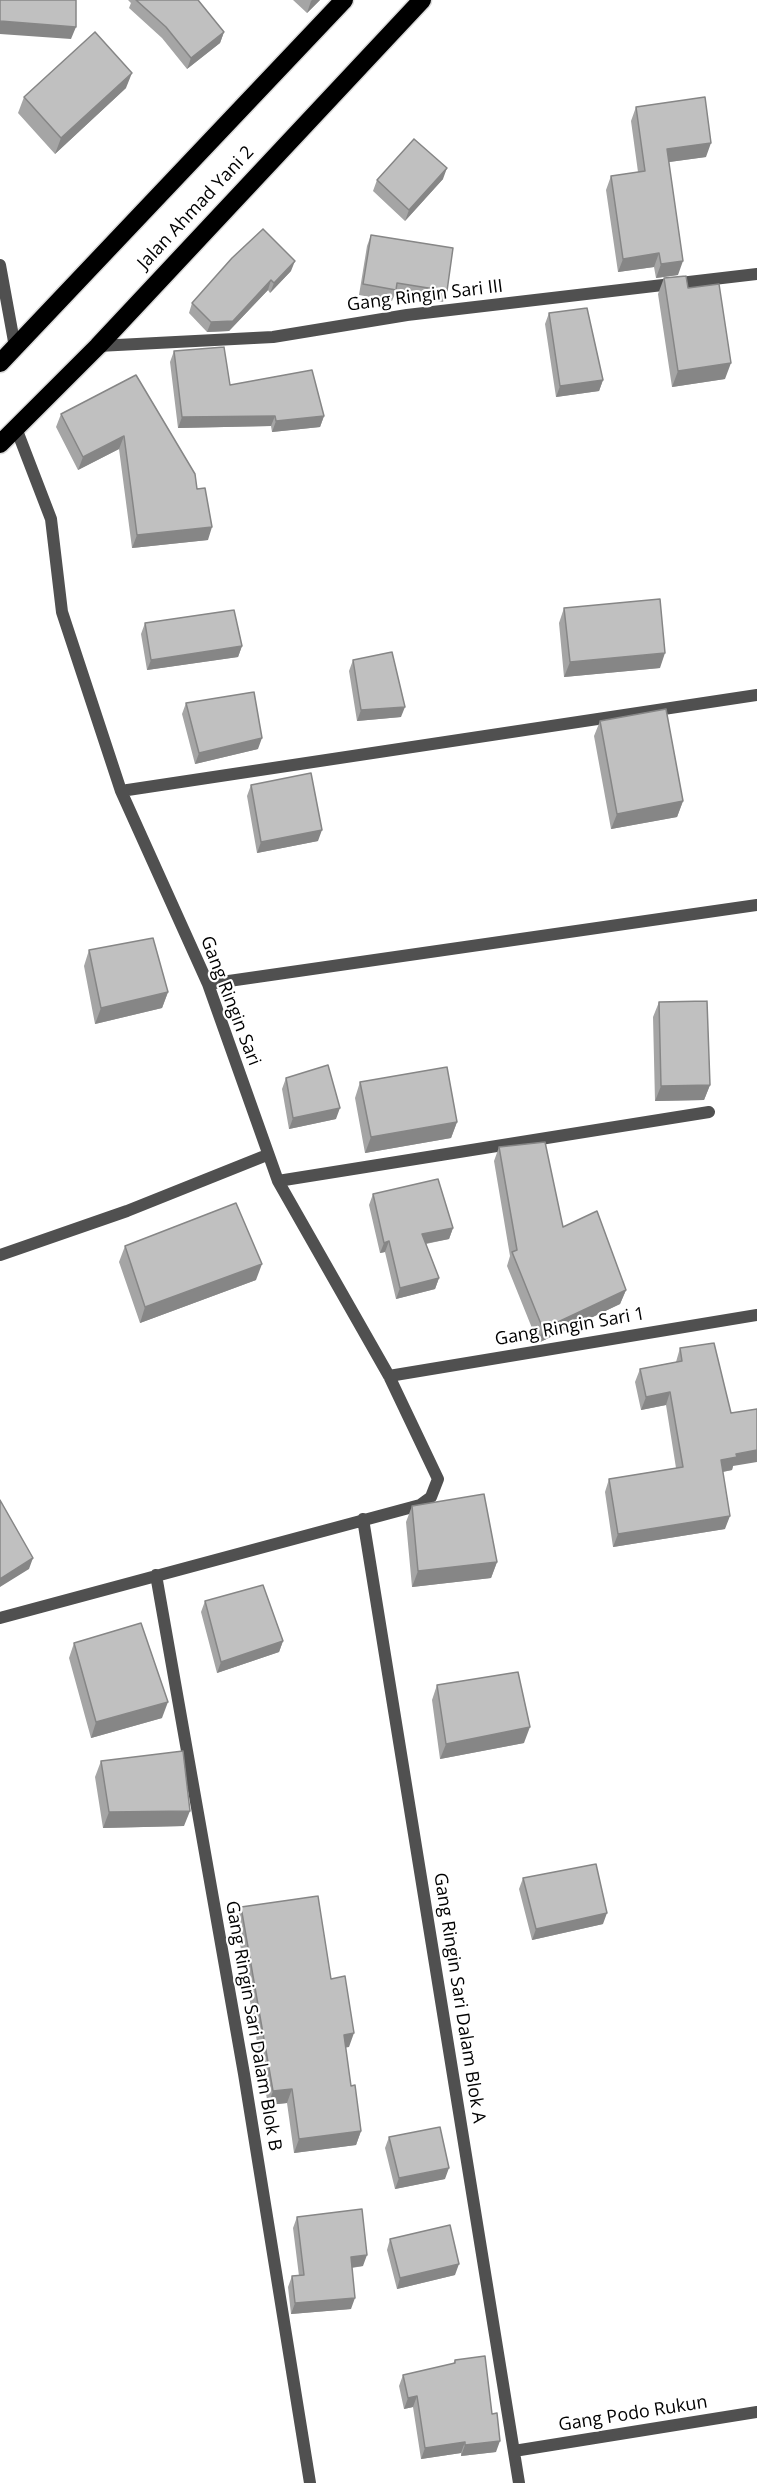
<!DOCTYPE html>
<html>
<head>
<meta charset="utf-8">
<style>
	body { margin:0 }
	canvas { display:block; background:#fff }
</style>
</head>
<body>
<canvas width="757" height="2483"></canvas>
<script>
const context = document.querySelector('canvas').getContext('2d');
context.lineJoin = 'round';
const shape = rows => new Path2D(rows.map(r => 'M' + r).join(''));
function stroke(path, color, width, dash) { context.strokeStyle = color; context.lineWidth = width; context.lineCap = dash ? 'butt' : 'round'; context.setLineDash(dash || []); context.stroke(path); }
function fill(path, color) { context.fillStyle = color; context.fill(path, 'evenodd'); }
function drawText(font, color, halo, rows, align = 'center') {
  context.font = font + ' "Open Sans",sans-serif'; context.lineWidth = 4.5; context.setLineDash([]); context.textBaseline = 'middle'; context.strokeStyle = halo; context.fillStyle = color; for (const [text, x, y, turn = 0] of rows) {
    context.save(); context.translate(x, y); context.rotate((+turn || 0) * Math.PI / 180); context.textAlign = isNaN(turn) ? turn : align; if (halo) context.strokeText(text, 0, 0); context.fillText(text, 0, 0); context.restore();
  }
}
const highway = shape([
	[0,363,344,0],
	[0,444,98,346,422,0]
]);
stroke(highway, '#dbdbdb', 21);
stroke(shape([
	[0,265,15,347],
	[98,346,273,337,407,315,757,274],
	[121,791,757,695],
	[208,984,757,905],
	[278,1181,709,1112],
	[0,1255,127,1211,267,1155],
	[389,1376,757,1315],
	[363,1519,519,2483],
	[156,1575,244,2074,310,2483],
	[0,1618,420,1505,431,1497,438,1479,389,1376,278,1181,208,984,121,791,62,612,51,519,16,428],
	[514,2451,757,2412]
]), '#505050', 12);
stroke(highway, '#000', 18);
fill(shape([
	[128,0,198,0,224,32,220,43,187,69,162,38,129,8,131,3],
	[293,0,320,0,307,13],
	[126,88,55,154,18,113,24,97],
	[636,107,706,157,669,162,678,275,656,278,654,267,618,272,606,190,611,176,638,172,631,121],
	[443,179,405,221,373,191,377,180],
	[371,235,447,291,443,302,395,294,392,301,359,295,367,246],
	[291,271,270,293,268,290,229,331,207,332,189,313,192,303],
	[664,278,688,288,725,379,672,387,658,294],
	[549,313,603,380,599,391,556,397,545,324],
	[174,351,230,385,324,416,320,427,272,432,271,426,178,428,170,362],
	[136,375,208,540,132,548,119,449,78,470,56,427,61,414],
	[564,608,660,668,564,677,559,623],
	[145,623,242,646,238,657,147,670,141,634],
	[353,660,401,717,357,721,349,671],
	[186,703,258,749,195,764,182,714],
	[600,721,683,801,677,817,611,829,594,736],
	[251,785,318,841,257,853,247,796],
	[89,950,168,992,162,1008,95,1024,84,966],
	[659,1002,710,1085,704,1100,655,1101,653,1017],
	[286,1078,336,1119,289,1129,282,1089],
	[360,1082,457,1122,451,1138,365,1153,355,1098],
	[499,1147,563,1227,626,1290,620,1304,538,1343,507,1266,510,1256,494,1161],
	[373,1194,453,1228,449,1239,426,1244,439,1278,435,1289,396,1299,385,1252,380,1253,369,1205],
	[125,1246,256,1280,140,1323,119,1262],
	[680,1348,733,1466,732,1470,723,1472,725,1529,613,1547,605,1492,609,1479,676,1468,666,1405,641,1410,635,1382,640,1369,676,1362],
	[412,1506,497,1562,491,1578,412,1587,406,1522],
	[205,1601,283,1641,279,1652,217,1673,201,1612],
	[74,1643,162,1718,91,1738,69,1658],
	[437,1685,524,1743,440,1759,432,1700],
	[101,1761,184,1826,103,1828,95,1777],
	[523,1878,603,1924,532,1940,519,1889],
	[241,1907,331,1979,349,2047,345,2047,351,2086,361,2131,356,2145,294,2153,287,2103,268,2105,236,1921],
	[389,2137,445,2179,395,2189,385,2148],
	[297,2217,363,2266,352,2268,351,2309,291,2314,288,2287,292,2276,299,2276,293,2228],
	[390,2239,455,2275,397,2289,387,2250],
	[455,2360,496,2452,461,2456,461,2453,421,2459,413,2407,404,2409,399,2386,403,2375,453,2364]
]), '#a5a5a5');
fill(shape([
	[312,0,320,0,307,13,311,1],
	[0,21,76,27,71,39,0,34],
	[224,32,220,43,187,69,191,58],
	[132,73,126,88,55,154,61,138],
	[711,143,706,157,662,163,667,149],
	[447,168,443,179,405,221,409,210],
	[659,253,654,267,618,272,623,259],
	[295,261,291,271,270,293,274,283],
	[683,261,678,275,656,278,661,264],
	[271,280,268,290,229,331,207,332,211,322],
	[731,363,725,379,672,387,678,371],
	[603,380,599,391,556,397,560,386],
	[275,416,271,426,178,428,182,417],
	[324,416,320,427,272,432,276,421],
	[124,436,119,449,78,470,83,457],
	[212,527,208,540,132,548,137,535],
	[242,646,238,657,147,670,151,660],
	[665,653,660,668,564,677,570,662],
	[405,707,401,717,357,721,361,710],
	[262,738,258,749,195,764,199,753],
	[683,801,677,817,611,829,617,814],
	[322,830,318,841,257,853,261,842],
	[168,992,162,1008,95,1024,101,1008],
	[710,1085,704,1100,655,1101,661,1086],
	[340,1108,336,1119,289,1129,293,1118],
	[457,1122,451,1138,365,1153,371,1137],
	[453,1228,449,1239,418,1245,422,1234],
	[389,1241,385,1252,380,1253,384,1243],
	[262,1264,256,1280,140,1323,145,1307],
	[439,1278,435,1289,396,1299,400,1288],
	[626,1290,620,1304,538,1343,543,1329],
	[670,1392,666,1405,641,1410,646,1397],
	[757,1450,757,1462,733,1466,732,1470,716,1473,721,1460,736,1454],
	[730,1516,725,1529,613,1547,618,1534],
	[33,1558,29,1569,0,1587,0,1579],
	[497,1562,491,1578,412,1587,418,1571],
	[283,1641,279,1652,217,1673,221,1662],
	[168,1702,162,1718,91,1738,96,1722],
	[530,1727,524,1743,440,1759,446,1744],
	[190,1811,184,1826,103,1828,109,1812],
	[607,1913,603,1924,532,1940,536,1929],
	[354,2033,349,2047,338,2049,344,2035],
	[292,2089,287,2103,268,2105,273,2091],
	[361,2131,356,2145,294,2153,299,2139],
	[449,2168,445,2179,395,2189,399,2178],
	[367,2255,363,2266,347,2268,351,2257],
	[459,2264,455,2275,397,2289,400,2278],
	[355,2298,351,2309,291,2314,295,2303],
	[417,2396,413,2407,404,2409,408,2398],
	[500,2441,496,2452,461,2456,465,2445],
	[465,2442,461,2453,421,2459,425,2448]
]), '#868686');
const building = shape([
	[0,0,76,0,76,27,0,21,0,0],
	[136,0,198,0,224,32,191,58,166,27,136,0],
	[95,32,132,73,61,138,24,97,95,32],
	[705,97,711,143,667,149,683,261,661,264,659,253,623,259,611,176,645,171,636,107,705,97],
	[414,139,447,168,409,210,377,180,414,139],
	[263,229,295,261,274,283,271,280,233,321,211,322,192,303,232,258,263,229],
	[371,235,453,248,447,291,397,283,396,290,363,284,371,235],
	[686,276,688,288,719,284,731,363,678,371,664,278,686,276],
	[587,308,603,380,560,386,549,313,587,308],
	[224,347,230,385,312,370,324,416,276,421,275,416,182,417,174,351,224,347],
	[136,375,195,474,197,489,205,488,212,527,137,535,124,436,83,457,61,414,136,375],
	[660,599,665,653,570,662,564,608,660,599],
	[234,610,242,646,151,660,145,623,234,610],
	[392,652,405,707,361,710,353,660,392,652],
	[254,692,262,738,199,753,186,703,254,692],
	[666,709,683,801,617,814,600,721,666,709],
	[311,773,322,830,261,842,251,785,311,773],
	[153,938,168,992,101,1008,89,950,153,938],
	[707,1001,710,1085,661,1086,659,1002,707,1001],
	[328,1065,340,1108,293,1118,286,1078,328,1065],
	[447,1067,457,1122,371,1137,360,1082,447,1067],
	[545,1142,563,1227,597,1211,626,1290,543,1329,512,1252,517,1250,499,1147,545,1142],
	[438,1179,453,1228,422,1234,439,1278,400,1288,389,1241,384,1243,373,1194,438,1179],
	[236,1203,262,1264,145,1307,125,1246,236,1203],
	[714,1343,731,1413,757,1409,757,1450,736,1454,737,1457,721,1460,730,1516,618,1534,609,1479,683,1467,670,1392,646,1397,640,1369,682,1361,680,1348,714,1343],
	[484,1494,497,1562,418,1571,412,1506,484,1494],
	[0,1500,33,1558,0,1579,0,1500],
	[263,1585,283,1641,221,1662,205,1601,263,1585],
	[141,1623,168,1702,96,1722,74,1643,141,1623],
	[518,1672,530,1727,446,1744,437,1685,518,1672],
	[183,1751,190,1811,109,1812,101,1761,183,1751],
	[596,1864,607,1913,536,1929,523,1878,596,1864],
	[318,1896,331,1979,345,1976,354,2033,344,2035,351,2086,355,2085,361,2131,299,2139,292,2089,273,2091,241,1907,318,1896],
	[440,2127,449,2168,399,2178,389,2137,440,2127],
	[362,2209,367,2255,351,2257,355,2298,295,2303,292,2276,304,2275,297,2217,362,2209],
	[450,2225,459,2264,400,2278,390,2239,450,2225],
	[485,2356,492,2414,497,2413,500,2441,465,2445,465,2442,425,2448,417,2396,408,2398,403,2375,455,2363,455,2360,485,2356]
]);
fill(building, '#c0c0c0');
stroke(building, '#868686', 1.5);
drawText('18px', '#000', '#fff', [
	["Jalan Ahmad Yani 2",196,208,-47],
	["Gang Ringin Sari III",425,296,-7],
	["Gang Ringin Sari",230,1001,69],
	["Gang Ringin Sari 1",570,1327,-10],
	["Gang Ringin Sari Dalam Blok A",459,1998,81],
	["Gang Ringin Sari Dalam Blok B",253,2026,80],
	["Gang Podo Rukun",633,2414,-9]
]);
</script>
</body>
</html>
